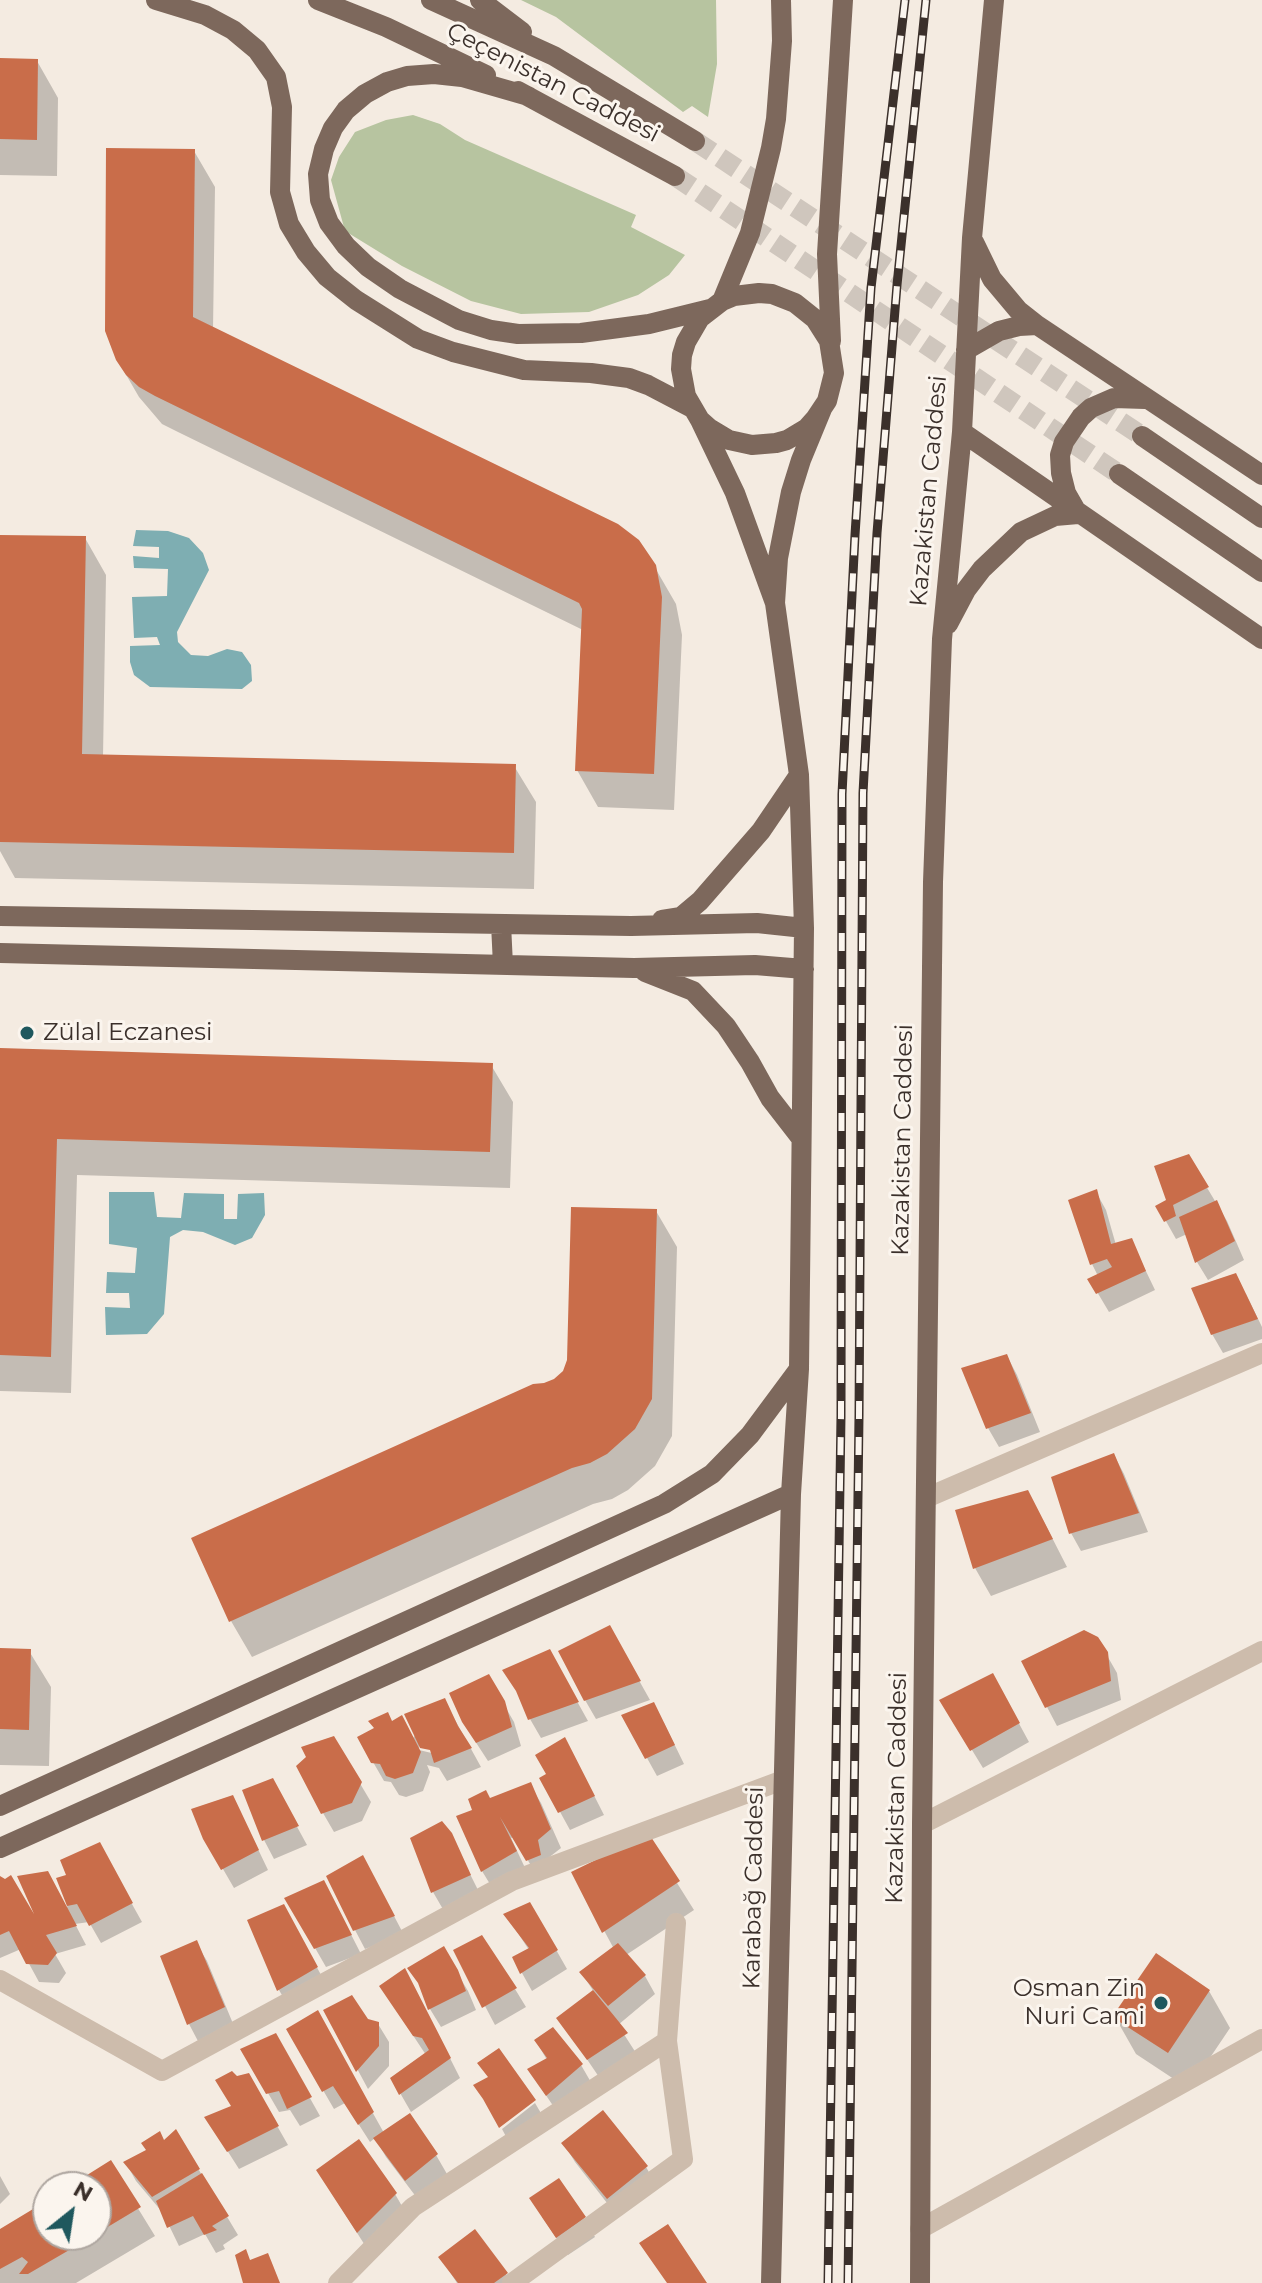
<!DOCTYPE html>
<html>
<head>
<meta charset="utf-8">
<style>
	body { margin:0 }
	#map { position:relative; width:1262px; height:2283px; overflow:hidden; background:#f4ebe1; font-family:Montserrat,sans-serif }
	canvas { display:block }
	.north { position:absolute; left:32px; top:2171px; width:80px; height:80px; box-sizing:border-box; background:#fbf5ee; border:2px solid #aea6a0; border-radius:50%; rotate:30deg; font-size:22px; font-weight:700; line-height:32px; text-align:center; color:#3b302b }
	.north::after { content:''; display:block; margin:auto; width:28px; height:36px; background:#1f585e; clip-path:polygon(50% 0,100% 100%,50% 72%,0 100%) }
</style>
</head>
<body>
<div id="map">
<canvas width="1262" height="2283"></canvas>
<div class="north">N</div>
</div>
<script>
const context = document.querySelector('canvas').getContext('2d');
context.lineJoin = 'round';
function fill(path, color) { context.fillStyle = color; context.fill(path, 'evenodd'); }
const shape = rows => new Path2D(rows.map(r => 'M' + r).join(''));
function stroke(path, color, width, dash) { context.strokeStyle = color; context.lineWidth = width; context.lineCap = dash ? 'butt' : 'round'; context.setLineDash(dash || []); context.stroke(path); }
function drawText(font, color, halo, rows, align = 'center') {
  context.font = font + ' Montserrat,sans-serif'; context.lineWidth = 6; context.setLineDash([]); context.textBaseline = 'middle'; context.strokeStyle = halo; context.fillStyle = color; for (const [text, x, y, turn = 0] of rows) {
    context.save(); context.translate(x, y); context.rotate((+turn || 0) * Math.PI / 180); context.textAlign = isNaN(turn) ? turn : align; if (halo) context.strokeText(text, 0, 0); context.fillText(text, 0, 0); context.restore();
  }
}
fill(shape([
	[521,0,716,0,717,64,708,117,692,106,683,112,556,17],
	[413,115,440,124,465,140,636,215,631,227,685,255,669,275,638,295,589,312,521,314,471,301,402,266,345,231,331,180,339,157,355,132,386,120]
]), '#b7c4a0');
fill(shape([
	[136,530,168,531,189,538,203,553,209,570,177,632,178,642,191,655,208,656,227,649,242,652,251,665,252,681,242,689,150,687,134,675,130,662,130,646,160,645,157,637,134,638,132,597,167,596,168,569,134,568,133,556,159,558,159,547,133,546],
	[109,1192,154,1192,157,1217,181,1218,184,1193,224,1194,224,1219,237,1219,238,1194,264,1193,265,1215,252,1238,235,1245,203,1232,183,1230,170,1237,164,1314,147,1334,106,1335,105,1307,130,1308,129,1293,106,1293,107,1272,135,1273,137,1248,109,1244]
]), '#7eaeb2');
fill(shape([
	[0,60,37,61,58,98,57,176,0,175],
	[194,151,215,187,213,330,654,566,676,604,682,635,674,810,598,807,577,770,583,630,178,432,162,424,139,397,117,359],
	[0,537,85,538,106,575,103,757,514,766,536,802,534,889,15,878,0,851],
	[0,1050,491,1065,513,1102,510,1188,77,1175,71,1393,0,1391],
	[1188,1156,1227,1221,1244,1260,1208,1280,1197,1262,1187,1234,1176,1239,1158,1207,1168,1201],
	[1096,1192,1106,1210,1116,1245,1131,1240,1155,1290,1109,1312,1090,1280,1098,1276,1092,1264],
	[656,1211,677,1247,672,1436,655,1466,628,1490,612,1499,593,1504,252,1657,231,1621,564,1372],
	[1246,1294,1262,1327,1262,1339,1223,1353,1212,1334],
	[1007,1356,1017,1375,1040,1432,999,1447,988,1428],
	[1114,1455,1124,1474,1148,1532,1081,1551,1071,1533],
	[957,1512,1043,1520,1067,1567,991,1596,975,1568],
	[609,1627,650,1700,596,1719,585,1700],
	[1097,1638,1117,1673,1121,1700,1057,1726,1047,1707],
	[0,1650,29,1651,51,1687,49,1766,0,1765],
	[549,1651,588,1721,541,1738,530,1719],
	[488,1677,514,1722,521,1746,488,1761,475,1741],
	[1003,1694,1029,1742,983,1768,942,1701],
	[444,1700,481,1767,447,1781,439,1768,427,1765,430,1772,423,1791,406,1797,399,1795,391,1782,384,1781,373,1762,392,1723,413,1738],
	[419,1746,440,1751,440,1755,419,1750],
	[664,1723,684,1764,657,1776,647,1758],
	[333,1738,371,1802,362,1821,334,1832,323,1813],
	[575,1758,604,1815,570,1830,542,1779],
	[272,1781,307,1845,274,1859,264,1840],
	[530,1785,541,1803,561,1848,547,1859,539,1879,514,1837,511,1838,526,1870,493,1889,482,1871,490,1800],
	[233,1797,268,1870,234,1888,205,1838],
	[450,1834,480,1894,444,1911,433,1892,412,1839],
	[650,1840,694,1910,626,1955,645,1976,655,1994,618,2025,636,2053,599,2077,559,2018,594,1992,581,1972,614,1949,573,1873],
	[99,1845,142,1922,101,1943,89,1922,75,1924,86,1945,55,1954,66,1973,59,1983,39,1982,21,1949,0,1958,0,1878,32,1915,66,1907,68,1906,59,1879,68,1876],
	[373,1876,404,1935,365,1949,355,1930],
	[287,1899,334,1901,361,1954,326,1967],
	[530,1904,567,1969,532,1991,522,1973,529,1950,506,1915],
	[250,1921,294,1925,327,1986,290,2009,279,1990],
	[196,1943,207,1961,234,2026,199,2043,189,2024],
	[443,1949,468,1991,476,2010,441,2027,430,2009,423,1990],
	[456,1951,515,1989,526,2007,495,2025],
	[381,1987,415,1989,460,2078,411,2112,392,2079,426,2055],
	[1209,1991,1230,2028,1189,2089,1136,2054,1115,2017],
	[326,2011,378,2024,389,2042,389,2066,368,2089],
	[317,2013,384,2133,436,2155,447,2174,417,2198,386,2157,375,2138,370,2142,345,2103,334,2109,288,2030],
	[275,2036,320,2116,300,2126,290,2110,279,2112,243,2050],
	[536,2041,581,2065,592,2084,558,2113,541,2088,547,2060],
	[248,2075,288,2145,239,2169,218,2136,233,2107,236,2078],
	[535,2103,545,2120,511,2146,502,2129],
	[176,2132,238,2235,223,2245,225,2249,216,2253,205,2234,179,2246,163,2213,136,2181,126,2163,164,2143],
	[564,2144,646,2167,657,2186,618,2217,575,2162],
	[110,2163,155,2236,76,2283,0,2283,0,2231,48,2201,48,2235,96,2235,96,2187,71,2187],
	[0,2176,10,2194,0,2204],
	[329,2189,395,2194,406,2213,368,2250],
	[542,2217,584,2218,595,2237,568,2255],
	[441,2258,506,2274,512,2283,457,2283]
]), '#0003');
fill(shape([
	[0,58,38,59,37,140,0,139],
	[106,148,195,149,193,317,618,524,639,540,656,565,662,597,654,774,575,771,582,609,579,603,155,396,139,387,126,375,116,360,105,331],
	[0,535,86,536,82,754,516,764,514,853,0,842],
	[0,1048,493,1063,490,1152,57,1139,51,1357,0,1355],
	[1189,1154,1209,1187,1173,1205,1176,1216,1164,1222,1155,1206,1166,1200,1154,1166],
	[1097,1189,1111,1244,1132,1238,1146,1271,1096,1294,1087,1279,1112,1267,1107,1259,1090,1265,1068,1200],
	[1217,1200,1235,1241,1195,1263,1179,1217],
	[571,1207,657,1209,652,1399,635,1429,607,1454,590,1463,572,1468,229,1622,191,1538,533,1384,544,1383,554,1379,563,1371,567,1360],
	[1236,1273,1258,1319,1211,1335,1191,1288],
	[1007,1354,1031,1413,986,1429,961,1368],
	[1114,1453,1139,1513,1069,1534,1051,1477],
	[1028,1490,1053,1539,973,1569,955,1510],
	[610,1625,641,1681,584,1701,558,1651],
	[1084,1630,1098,1637,1108,1652,1111,1681,1045,1708,1021,1661],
	[0,1648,31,1649,29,1730,0,1729],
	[550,1649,579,1702,528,1720,516,1691,502,1670],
	[993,1673,1020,1723,970,1751,939,1700],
	[489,1674,505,1701,512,1727,476,1743,462,1722,449,1693],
	[445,1698,458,1726,472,1748,434,1763,430,1750,420,1748,404,1714],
	[654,1702,675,1745,645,1759,621,1715],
	[388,1712,392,1721,402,1715,421,1752,413,1773,395,1779,386,1776,380,1764,371,1763,357,1737,374,1728,368,1721],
	[334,1736,362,1782,352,1803,321,1814,296,1766,306,1757,301,1747],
	[565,1737,595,1796,558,1813,539,1778,546,1774,535,1755],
	[273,1778,299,1826,262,1841,242,1790],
	[531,1782,551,1829,538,1840,541,1855,526,1861,500,1817,517,1851,481,1872,456,1816,472,1810,468,1799,486,1790,490,1798],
	[233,1795,259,1850,221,1870,203,1839,191,1809],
	[442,1821,452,1833,471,1875,431,1893,410,1838],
	[651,1837,680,1881,602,1933,571,1872,612,1852],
	[100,1842,133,1903,89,1926,77,1904,67,1906,56,1878,66,1875,60,1860],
	[363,1855,395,1916,353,1931,326,1876],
	[48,1871,77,1926,46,1935,57,1953,48,1965,26,1964,9,1931,0,1935,0,1876,5,1879,11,1875,34,1914,17,1876],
	[324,1880,352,1935,314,1949,284,1898],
	[530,1902,558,1950,520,1974,512,1957,529,1948,503,1914],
	[284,1904,318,1967,277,1991,247,1920],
	[482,1935,517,1988,482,2008,453,1950],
	[197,1940,225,2007,187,2025,160,1956],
	[618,1943,646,1975,608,2006,579,1972],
	[444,1946,458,1970,466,1991,428,2010,418,1983,407,1968],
	[1156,1953,1210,1990,1168,2053,1112,2017],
	[405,1968,451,2058,399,2095,390,2078,429,2050,422,2038,413,2036,379,1986],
	[593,1990,628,2033,587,2060,556,2018],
	[352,1995,368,2019,379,2022,379,2046,356,2072,323,2010],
	[318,2010,374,2112,358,2125,333,2086,322,2092,286,2029],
	[553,2027,583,2064,546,2096,527,2069,547,2058,534,2040],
	[276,2033,312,2097,287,2109,279,2091,266,2094,240,2049],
	[499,2048,536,2100,499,2128,483,2099,473,2085,488,2077,477,2063],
	[232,2071,237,2076,249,2073,279,2126,227,2152,204,2117,231,2106,215,2080],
	[603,2110,648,2166,607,2199,561,2143],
	[410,2113,438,2154,405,2181,373,2138],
	[176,2129,200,2169,152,2197,123,2162,146,2150,141,2143,160,2131,164,2140],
	[359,2139,397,2193,357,2233,316,2170],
	[111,2160,141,2207,96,2234,96,2187,68,2187],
	[202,2173,229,2216,212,2226,217,2230,204,2235,193,2216,167,2228,156,2201],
	[559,2178,586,2217,556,2238,529,2198],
	[48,2200,48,2235,95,2235,28,2274,19,2274,28,2262,22,2257,0,2269,0,2229],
	[668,2224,707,2283,667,2283,639,2243],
	[475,2229,508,2273,494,2283,458,2283,438,2257],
	[246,2249,250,2260,268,2253,280,2283,243,2283,235,2255]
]), '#c96d4a');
stroke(shape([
	[695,141,1142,436],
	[675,176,1119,474]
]), '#cfc6bd', 20, [20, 10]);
stroke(shape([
	[926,1498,1262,1353],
	[922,1824,1262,1651],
	[0,1980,162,2071,512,1881,783,1780],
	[920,2229,1262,2039],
	[338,2283,413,2207,667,2041],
	[512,2283,683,2159,667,2041,676,1923]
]), '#cdbcac', 20);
stroke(shape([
	[156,0,205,15,233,30,257,50,276,77,282,107,280,192,289,224,306,252,327,277,356,300,418,339,453,352,524,370,591,373,629,378,648,385,692,408],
	[318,0,386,27,486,75],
	[431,0,554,56,695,141],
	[480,0,522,32],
	[518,91,675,176],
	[528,96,462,77,434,74,407,76,387,82,365,94,346,110,333,128,324,149,318,174,320,200,329,223,346,246,368,267,400,289,459,320,491,330,518,334,581,333,649,324,710,309],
	[974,242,992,279,1018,310,1037,325,1262,475],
	[722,301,750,233,771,148,776,119,782,41,781,0],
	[831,341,827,254,843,0],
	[966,350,999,331,1019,326,1037,325],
	[700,420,709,428,729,440,752,445,776,443,787,440,807,428,815,419,827,401,834,373,829,341,815,319,795,303,772,294,759,293,734,296,722,301,700,318,686,342,682,355,681,369,686,396,700,420,735,493,775,603,778,558,791,492,801,460,822,409],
	[962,432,1262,639],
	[1142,436,1262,518],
	[1119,474,1262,572],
	[948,624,966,590,982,569,1021,532,1055,516,1078,514,1066,493,1061,473,1060,455,1064,442,1081,417,1091,408,1114,398,1145,399],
	[0,916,631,926,757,923,804,928],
	[662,920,681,917,700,901,761,831,799,775],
	[501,924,503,965],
	[0,953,634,968,755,965,804,969],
	[645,972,693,991,726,1026,750,1062,770,1098,801,1138],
	[0,1806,664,1504,712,1474,750,1435,799,1369],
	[0,1848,791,1494],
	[771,2283,791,1494,799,1369,804,928,799,775,775,603],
	[920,2283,922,1824,933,882,942,639,962,432,972,238,994,0]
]), '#7d685c', 20);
const rail = shape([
	[828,2283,841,1416,842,794,855,535,871,288,905,0],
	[848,2283,859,1416,863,793,877,533,897,285,926,0]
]);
stroke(rail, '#3b302b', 9);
stroke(rail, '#fbf5ee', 6, [18]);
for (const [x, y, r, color] of [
	[27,1033,8,"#1f585e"],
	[1161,2003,8,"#1f585e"]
]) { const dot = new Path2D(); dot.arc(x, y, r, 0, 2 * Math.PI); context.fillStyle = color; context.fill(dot); stroke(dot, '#fbf5ee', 3); }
drawText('24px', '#3b302b', '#fbf5ee', [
	["Çeçenistan Caddesi",553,83,27],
	["Kazakistan Caddesi",929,491,-85],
	["Kazakistan Caddesi",903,1140,-89],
	["Kazakistan Caddesi",897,1788,-89],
	["Karabağ Caddesi",754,1888,-89]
]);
drawText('24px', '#3b302b', '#fbf5ee', [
	["Zülal Eczanesi",43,1033],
	["Osman Zin",1145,1989,"right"],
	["Nuri Cami",1145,2017,"right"]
], 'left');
</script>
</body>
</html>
